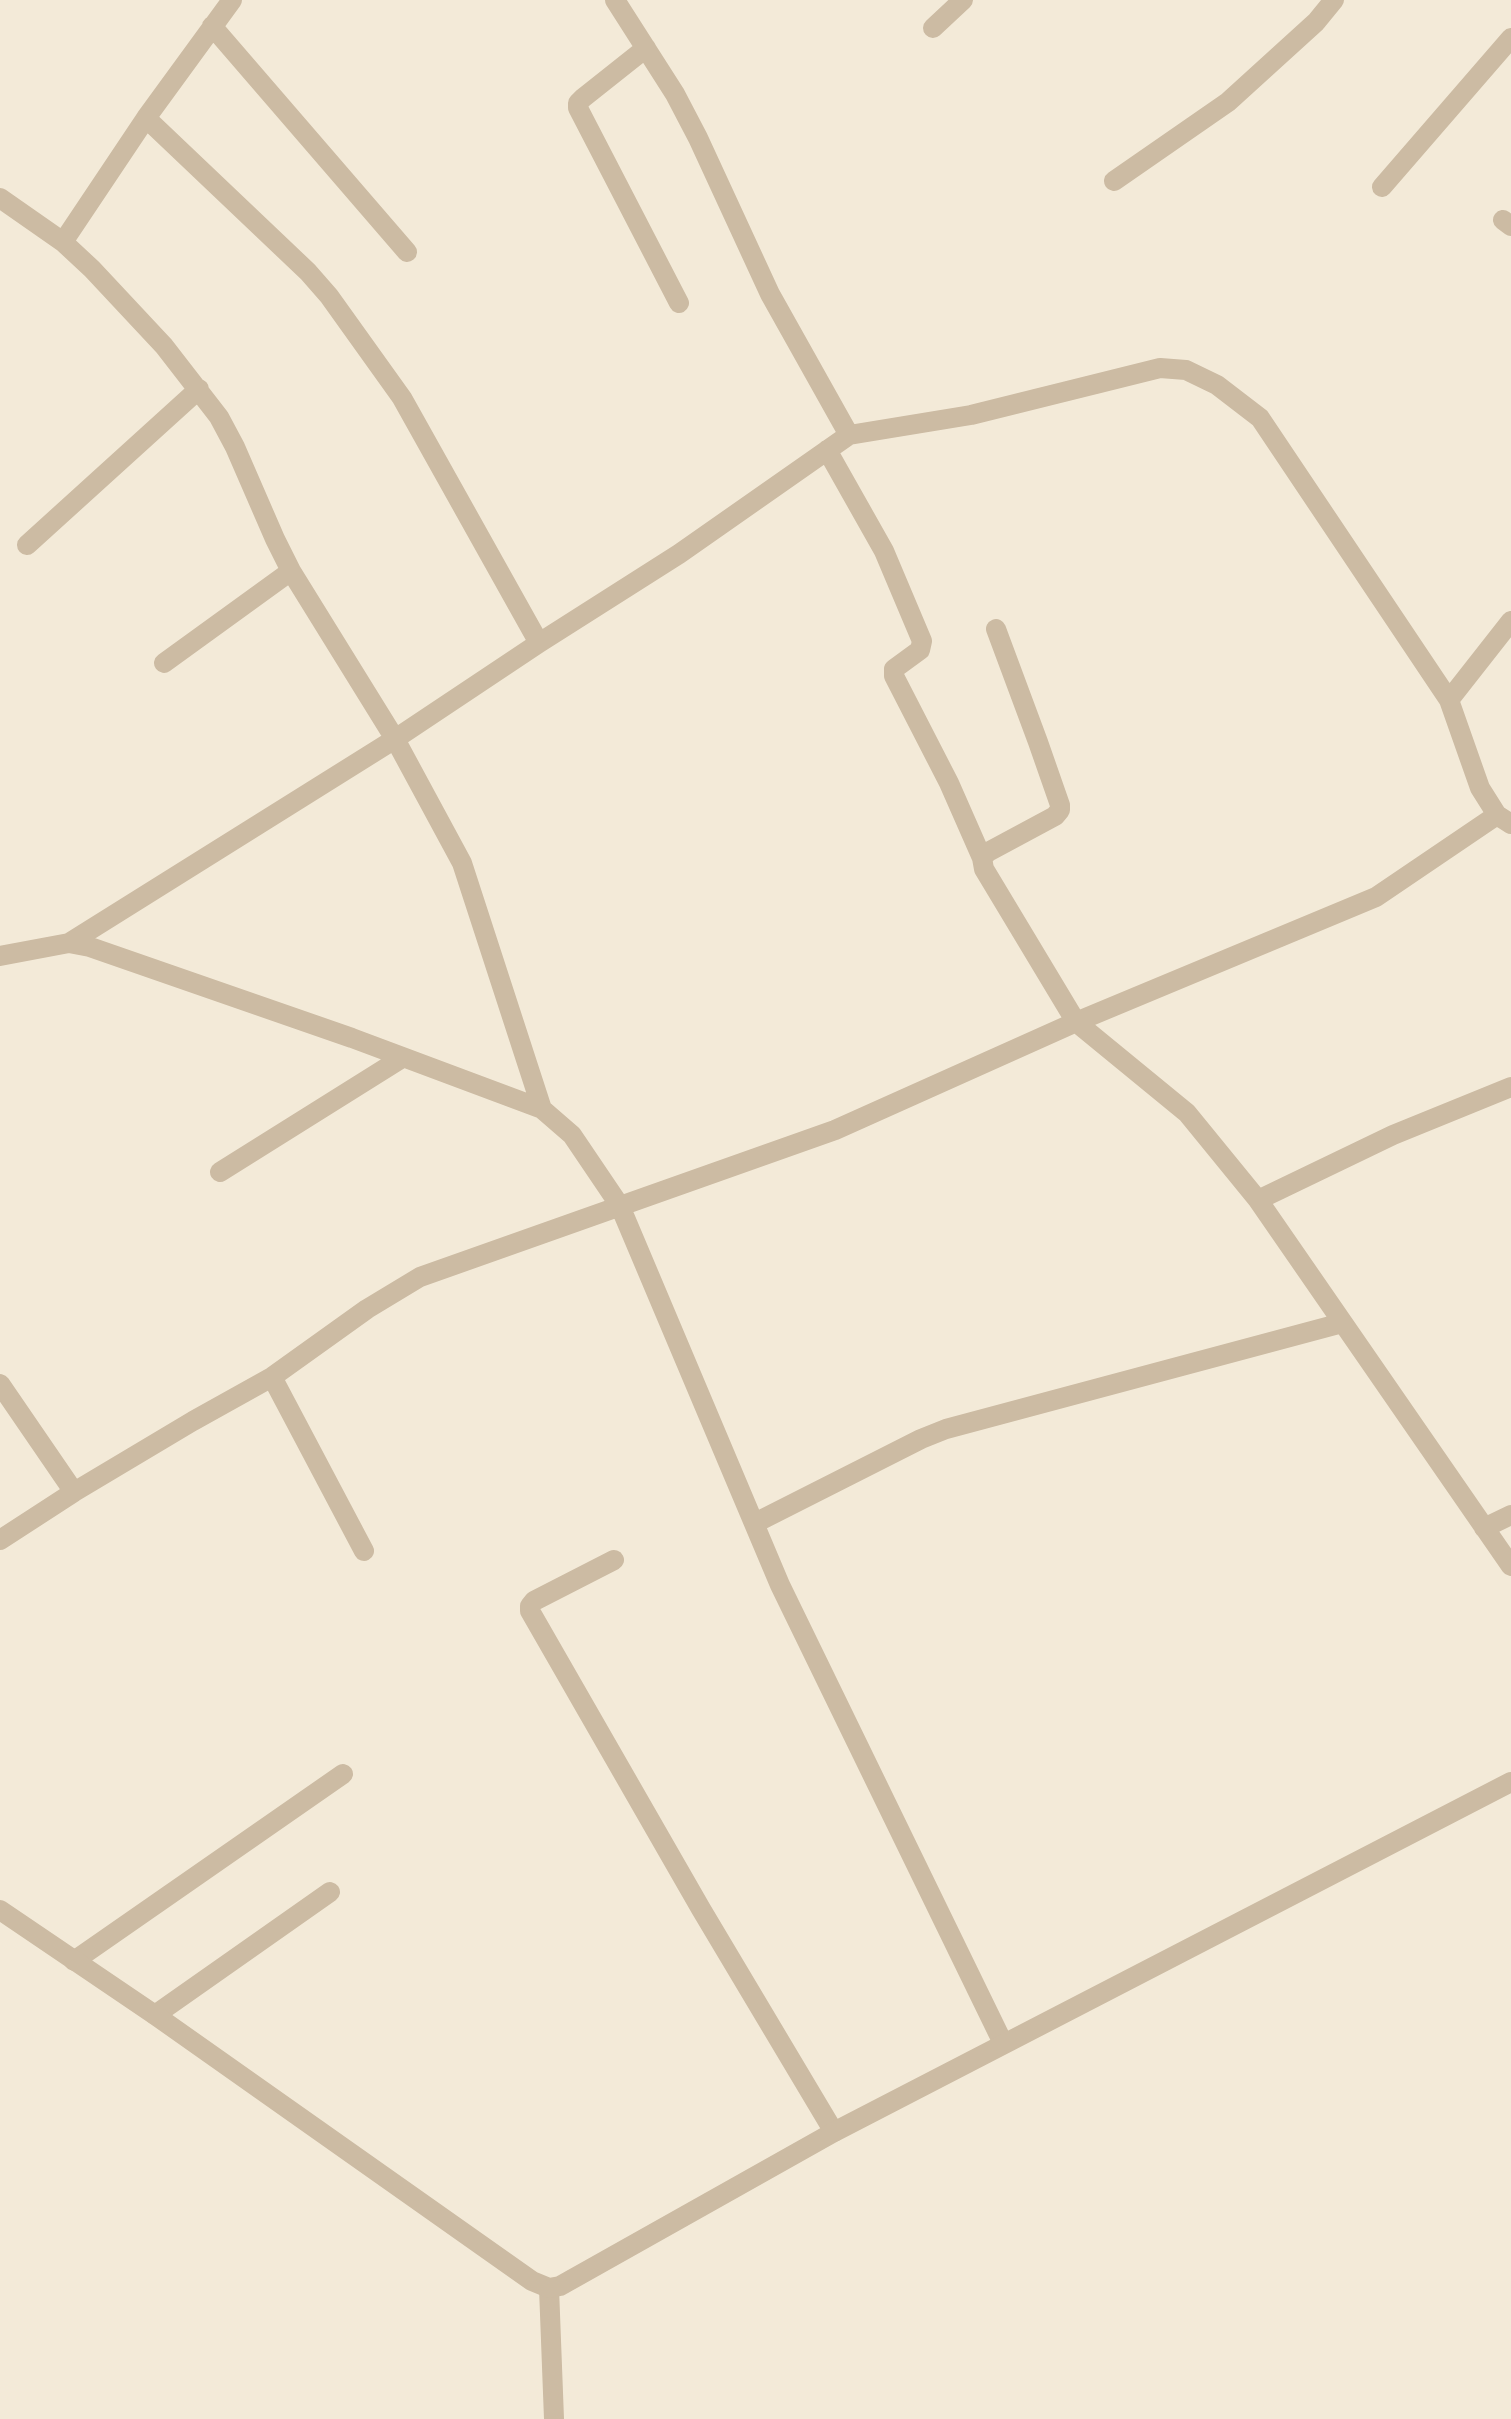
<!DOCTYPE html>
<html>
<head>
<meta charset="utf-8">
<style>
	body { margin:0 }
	canvas { display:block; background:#f3ead8 }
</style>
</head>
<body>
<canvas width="1511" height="2419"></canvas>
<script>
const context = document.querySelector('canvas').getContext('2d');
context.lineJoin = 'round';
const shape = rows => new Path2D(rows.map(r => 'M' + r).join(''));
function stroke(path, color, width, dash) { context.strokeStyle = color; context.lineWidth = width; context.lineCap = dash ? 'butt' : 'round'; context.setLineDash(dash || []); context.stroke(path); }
stroke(shape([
	[615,0,675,94,698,138,770,294,849,435,971,415,1160,368,1186,370,1217,385,1260,418,1449,700,1480,788,1497,815,1511,824],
	[212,26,407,252],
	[933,28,963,0],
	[646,48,583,98,578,103,578,108,679,303],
	[146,118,308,272,329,296,402,398,539,643],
	[1114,181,1228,102,1316,22,1334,0],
	[1382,187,1511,38],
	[0,198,63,242,92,269,164,346,219,417,235,447,275,539,291,571,395,739,462,863,542,1109,572,1135,620,1206,780,1585,1003,2043],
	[1503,220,1511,226],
	[63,242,146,118,232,0],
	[827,450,884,551,922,641,920,650,894,669,894,676,949,783,982,858],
	[27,545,199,389],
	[996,629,1038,742,1060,805,1060,810,1055,816,988,852,982,858,984,869,1076,1022,1187,1113,1258,1200,1511,1566],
	[164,663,291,571],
	[1449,700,1511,621],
	[69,943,395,739,539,643,679,554,849,435],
	[0,956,69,943,90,947,352,1038,542,1109],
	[220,1172,402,1058],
	[1258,1200,1393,1135,1511,1087],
	[272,1377,364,1551],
	[0,1384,74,1492],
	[755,1523,921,1439,946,1429,1342,1323],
	[1484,1528,1511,1515],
	[0,1540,74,1492,193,1421,272,1377,367,1309,420,1277,835,1130,1076,1022,1376,897,1497,815],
	[614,1560,534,1601,530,1606,530,1611,701,1909,834,2132],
	[74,1961,343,1774],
	[155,2015,330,1892],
	[549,2288,554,2419]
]), '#ccbba3', 20);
stroke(shape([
	[0,1910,155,2015,532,2281,549,2288,560,2286,834,2132,1511,1782]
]), '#ccbba3', 20);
</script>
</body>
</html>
